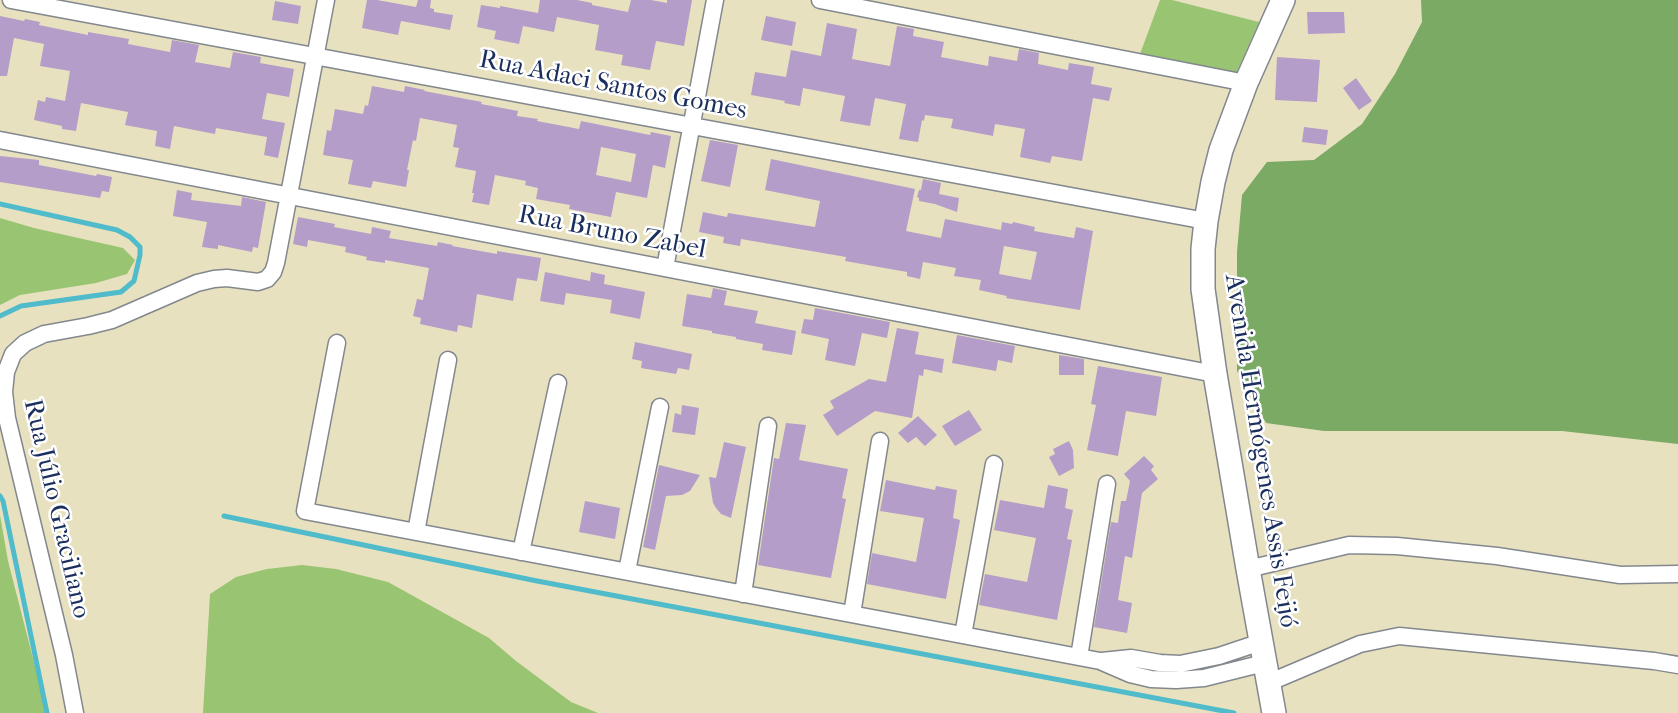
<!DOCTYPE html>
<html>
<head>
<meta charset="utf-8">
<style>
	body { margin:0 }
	canvas { display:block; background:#e8e1bf }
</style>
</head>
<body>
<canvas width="1678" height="713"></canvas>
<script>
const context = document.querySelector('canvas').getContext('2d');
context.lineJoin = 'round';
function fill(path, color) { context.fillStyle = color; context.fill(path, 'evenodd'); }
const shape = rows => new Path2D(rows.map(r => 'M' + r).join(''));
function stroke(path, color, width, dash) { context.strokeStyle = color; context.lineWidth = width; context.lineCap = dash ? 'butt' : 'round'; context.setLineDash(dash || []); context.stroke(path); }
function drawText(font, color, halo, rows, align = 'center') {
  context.font = font + ' "IM FELL French Canon",serif'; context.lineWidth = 5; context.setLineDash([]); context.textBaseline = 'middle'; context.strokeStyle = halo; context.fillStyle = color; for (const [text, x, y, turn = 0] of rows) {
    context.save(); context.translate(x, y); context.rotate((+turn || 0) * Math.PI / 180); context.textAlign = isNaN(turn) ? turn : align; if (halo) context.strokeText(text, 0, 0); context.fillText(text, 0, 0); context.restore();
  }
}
fill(shape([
	[1160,0,1172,0,1259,22,1236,74,1140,54],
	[0,218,34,228,123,248,135,260,127,274,96,283,20,295,0,305],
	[0,515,8,561,47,713,0,713],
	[302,565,336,569,388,582,489,638,516,661,571,702,598,713,203,713,210,594,236,577,267,569]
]), '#99c472');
fill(shape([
	[1421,0,1678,0,1678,444,1562,431,1324,431,1266,423,1237,371,1237,252,1242,195,1267,162,1314,160,1362,124,1395,74,1422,22]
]), '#7aaa64');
stroke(shape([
	[0,204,117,230,130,237,140,247,140,255,134,281,121,292,21,306,0,316],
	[0,496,3,501,47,713],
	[224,516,532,580,1234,713]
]), '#50bccb', 5);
fill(shape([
	[367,0,377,0,416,7,418,0,431,0,430,8,434,9,434,12,453,15,450,30,401,21,398,35,362,28],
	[540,0,577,0,592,3,592,5,628,12,631,0,651,0,667,3,667,0,692,0,684,46,656,41,650,70,621,65,623,55,595,50,599,25,557,17,554,32,523,26,519,44,494,39,496,31,477,27,481,5,500,8,500,6,538,13],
	[275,1,301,6,298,24,272,20],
	[1307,12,1344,12,1345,33,1308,34],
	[0,16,24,21,25,19,40,22,39,25,88,35,88,32,129,39,128,44,170,52,172,40,199,45,195,62,230,68,233,52,261,57,260,63,294,69,289,97,267,93,262,119,285,123,278,158,264,155,267,137,216,128,215,134,174,126,170,149,155,146,157,131,125,125,128,112,81,103,76,131,62,129,62,126,34,120,38,100,45,102,46,97,65,101,70,71,40,66,44,44,14,38,7,76,0,76],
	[766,16,796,22,792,46,761,40],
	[827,23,857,29,852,59,890,66,897,26,914,29,913,36,944,42,941,57,988,66,989,56,1017,61,1019,49,1039,53,1038,64,1068,70,1069,63,1094,67,1091,84,1112,88,1109,101,1093,98,1082,161,1052,156,1050,163,1020,157,1025,129,995,124,993,136,951,128,953,119,925,115,924,121,922,120,918,142,899,139,906,104,875,98,870,126,840,121,845,96,803,88,800,106,784,103,785,101,751,95,755,72,786,77,791,50,821,56],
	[1277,57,1320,60,1317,102,1275,100],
	[1356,78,1372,101,1359,110,1343,88],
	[372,86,404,92,405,86,425,90,424,91,482,102,481,104,518,111,517,116,538,119,537,121,579,129,581,121,650,135,651,132,671,136,665,168,653,165,647,198,616,192,611,217,569,209,570,205,536,199,538,188,525,185,526,181,495,175,489,205,472,202,474,193,472,193,476,171,455,167,459,148,453,147,457,125,420,118,416,141,413,140,407,170,409,170,406,187,373,181,371,188,348,184,353,160,323,155,327,130,331,131,335,109,363,114,365,105,368,106],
	[601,147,636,154,631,182,596,175],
	[1304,127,1328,130,1326,145,1302,142],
	[710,140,738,145,730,187,701,181],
	[0,156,39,160,39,165,96,176,97,174,112,177,109,192,102,191,100,198,0,182],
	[771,159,915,189,906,231,941,238,945,219,1001,230,1002,222,1012,224,1013,222,1035,227,1034,231,1074,238,1076,227,1093,231,1080,310,1006,298,1007,296,979,290,981,280,954,276,956,268,923,262,920,279,907,276,907,272,845,261,846,257,741,239,740,246,723,243,724,237,699,232,703,212,727,217,728,213,815,227,820,201,765,190],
	[1004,246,1037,252,1031,280,999,274],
	[923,179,941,183,939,194,959,198,957,212,935,204,919,201,919,198,917,197,919,190,921,190],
	[177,190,192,193,191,200,241,206,242,197,266,202,258,248,253,247,252,252,218,245,218,249,202,247,207,222,173,216],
	[298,217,335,224,334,227,371,234,372,227,391,231,389,238,437,246,438,242,453,245,452,246,497,254,497,251,541,258,537,281,517,278,513,301,477,294,472,328,458,325,457,332,420,324,421,318,413,316,417,299,423,300,429,268,385,260,385,263,366,260,367,257,345,252,346,247,308,240,307,247,293,244],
	[545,272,590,281,591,272,605,275,604,284,645,292,640,319,610,313,612,300,566,293,564,305,540,301],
	[713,288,727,291,724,305,758,311,755,323,796,331,792,355,762,350,763,344,736,339,736,337,712,333,712,331,682,326,687,294,711,298],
	[815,308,890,322,887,338,862,333,855,366,825,360,829,339,801,333,804,319,813,320],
	[897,328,919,332,915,354,944,359,942,373,924,369,923,376,919,375,912,418,875,411,837,436,823,415,834,408,830,401,869,379,886,382],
	[957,335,1015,346,1012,363,998,360,996,371,952,363],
	[635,342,692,354,689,370,678,368,676,374,641,368,642,361,632,359],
	[1059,355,1084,359,1084,375,1059,375],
	[1098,366,1162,377,1156,416,1126,411,1118,456,1087,450,1096,405,1091,404],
	[682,405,699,408,695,435,672,432,675,413,681,415],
	[969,410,982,430,955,446,942,426],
	[918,416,937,435,925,446,916,437,908,443,898,433],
	[786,423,806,425,799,460,848,469,842,498,846,499,831,578,758,565,774,458,779,459],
	[1069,441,1073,450,1074,468,1059,476,1049,457,1055,454,1053,449],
	[724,442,746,447,731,518,721,514,716,508,713,503,709,477,716,478],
	[1144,456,1154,466,1151,470,1158,479,1142,493,1132,558,1125,556,1118,600,1132,603,1127,633,1094,627,1111,522,1118,523,1121,501,1126,501,1130,481,1124,474],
	[659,465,700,475,690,491,682,495,666,496,655,550,643,547],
	[886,480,935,490,936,486,957,490,953,518,960,520,946,599,867,584,872,553,916,562,924,518,880,511],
	[1048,485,1068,489,1065,508,1073,510,1067,539,1072,540,1057,620,979,605,985,574,1027,582,1036,538,994,530,1000,500,1044,508],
	[585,501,620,508,615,539,579,532]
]), '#b49dc8');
const minor = shape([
	[11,0,1206,221],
	[820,0,1246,83],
	[0,140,1215,374],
	[665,268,715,0],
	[337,343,305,511,1100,661,1130,674,1151,679,1176,680,1204,678,1264,663],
	[416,532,448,360],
	[521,552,558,383],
	[1248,569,1349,545,1397,546,1497,556,1620,575,1678,574],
	[627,571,660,407],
	[743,594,768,426],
	[852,614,880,441],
	[963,635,994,464],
	[1079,657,1107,484],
	[1102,661,1131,658,1160,663,1180,664,1219,656,1261,642],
	[1268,683,1360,644,1399,636,1654,661,1678,665],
	[75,713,64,655,7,418,4,392,6,372,13,354,25,343,44,334,88,326,112,320,197,283,214,279,227,278,258,282,267,279,273,272,276,263,326,0]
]);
const secondary = shape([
	[1274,713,1248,569,1215,374,1203,289,1203,249,1206,221,1213,182,1221,150,1246,83,1283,0]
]);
stroke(minor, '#82888e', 19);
stroke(secondary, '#82888e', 26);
stroke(minor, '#fff', 16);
stroke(secondary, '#fff', 23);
drawText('26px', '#1b2f5e', '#fff', [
	["Rua Adaci Santos Gomes",613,86,11],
	["Rua Bruno Zabel",612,233,11],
	["Avenida Hermógenes Assis Feijó",1260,451,81],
	["Rua Júlio Graciliano",56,509,77]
]);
</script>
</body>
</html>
